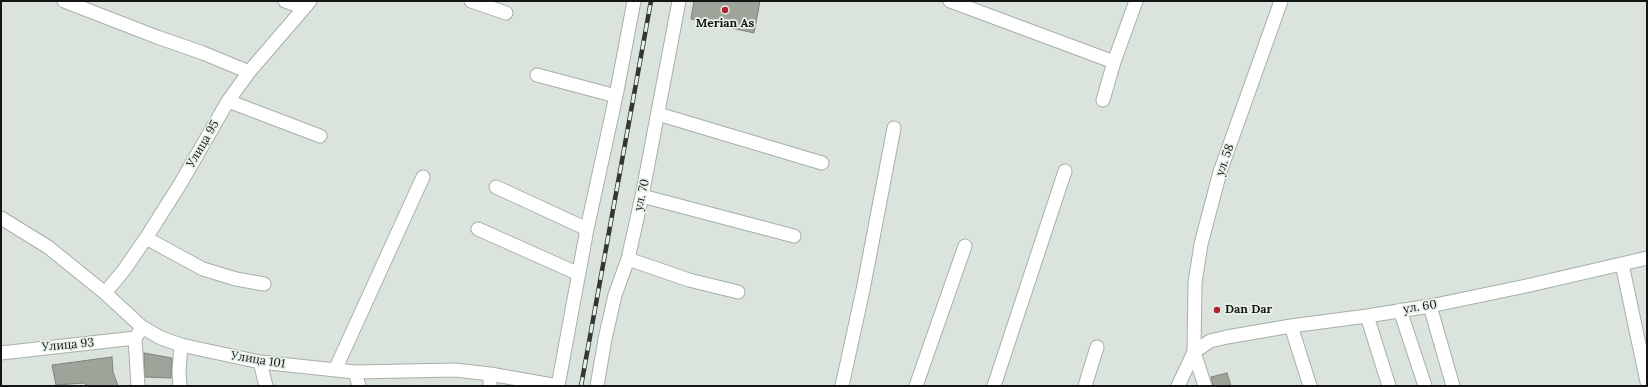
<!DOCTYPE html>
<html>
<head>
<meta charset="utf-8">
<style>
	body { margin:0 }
	#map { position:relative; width:1648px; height:387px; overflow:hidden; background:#dae4dd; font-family:Lora,serif }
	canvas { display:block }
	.frame { position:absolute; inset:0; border:2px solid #131614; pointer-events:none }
</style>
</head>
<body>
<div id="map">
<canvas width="1648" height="387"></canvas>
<div class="frame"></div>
</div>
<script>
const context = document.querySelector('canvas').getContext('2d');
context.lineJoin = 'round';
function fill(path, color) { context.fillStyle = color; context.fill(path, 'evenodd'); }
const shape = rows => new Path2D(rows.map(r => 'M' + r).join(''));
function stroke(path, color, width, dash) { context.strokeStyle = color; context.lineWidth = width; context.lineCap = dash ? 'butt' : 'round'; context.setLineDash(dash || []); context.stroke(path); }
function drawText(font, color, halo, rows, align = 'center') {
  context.font = font + ' Lora,serif'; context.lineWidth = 3.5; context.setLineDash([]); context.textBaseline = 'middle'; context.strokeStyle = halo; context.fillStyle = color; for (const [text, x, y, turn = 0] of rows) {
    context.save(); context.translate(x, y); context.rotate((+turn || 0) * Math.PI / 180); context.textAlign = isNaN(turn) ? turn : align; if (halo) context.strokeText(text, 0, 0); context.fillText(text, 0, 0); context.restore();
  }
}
const building = shape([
	[694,1,760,1,754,33,691,19,694,1],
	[144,353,172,358,171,378,145,377,144,353],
	[112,357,113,372,118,386,86,386,85,383,56,385,52,365,112,357],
	[1227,373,1231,386,1213,386,1211,377,1227,373]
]);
fill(building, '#9fa49a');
stroke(building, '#7e8379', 1);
const minor = shape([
	[64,1,157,37,203,53,249,72],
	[285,1,304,8],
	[471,1,506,13],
	[950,1,1114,62],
	[537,75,616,96],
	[1103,100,1114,62,1136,1],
	[228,101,320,136],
	[658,114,822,163],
	[496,187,587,229],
	[642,196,794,236],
	[1,218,48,247,105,293,142,327,161,338,181,345,260,362,355,372,455,370,490,374,558,386],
	[478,229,579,274],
	[146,238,203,269,236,279,264,284],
	[628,259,689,280,738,292],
	[1622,264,1647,382],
	[105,293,124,270,146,238,179,186,228,101,249,72,310,1],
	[1430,306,1453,386],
	[1400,310,1425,386],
	[1367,316,1389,386],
	[1291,326,1310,386],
	[1,353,135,338],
	[260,362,266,386],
	[335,370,423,177],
	[355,372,359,386],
	[490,374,490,386],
	[138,386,135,338,140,331],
	[180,386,179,371,181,345],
	[558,386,587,229,616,96,634,1],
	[597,386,605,339,615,295,628,259,642,196,679,1],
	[842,386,863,290,894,128],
	[916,386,965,246],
	[994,386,1065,171],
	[1085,386,1097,347],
	[1178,386,1194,352,1210,341,1227,337,1291,326,1367,316,1430,306,1526,286,1647,258],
	[1205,386,1194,352,1195,283,1201,244,1220,172,1281,1]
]);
stroke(minor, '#a6afa8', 15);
stroke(minor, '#fff', 13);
const rail = shape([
	[581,386,651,1]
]);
stroke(rail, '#333734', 4.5);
stroke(rail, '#e7f1ea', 3, [9]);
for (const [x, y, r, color] of [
	[725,10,4,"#b22032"],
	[1217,310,4,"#b22032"]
]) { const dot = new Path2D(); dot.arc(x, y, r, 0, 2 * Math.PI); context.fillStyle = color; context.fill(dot); stroke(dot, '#e7f1ea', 1.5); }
drawText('bold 12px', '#131614', '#e7f1ea', [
	["Merian As",725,24],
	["Dan Dar",1225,310,"left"]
]);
drawText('12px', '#131614', '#e7f1ea', [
	["Улица 95",203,144,-60],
	["ул. 58",1225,160,-71],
	["ул. 70",642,195,-77],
	["ул. 60",1420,307,-9],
	["Улица 93",68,345,-5],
	["Улица 101",258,360,9]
]);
</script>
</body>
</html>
